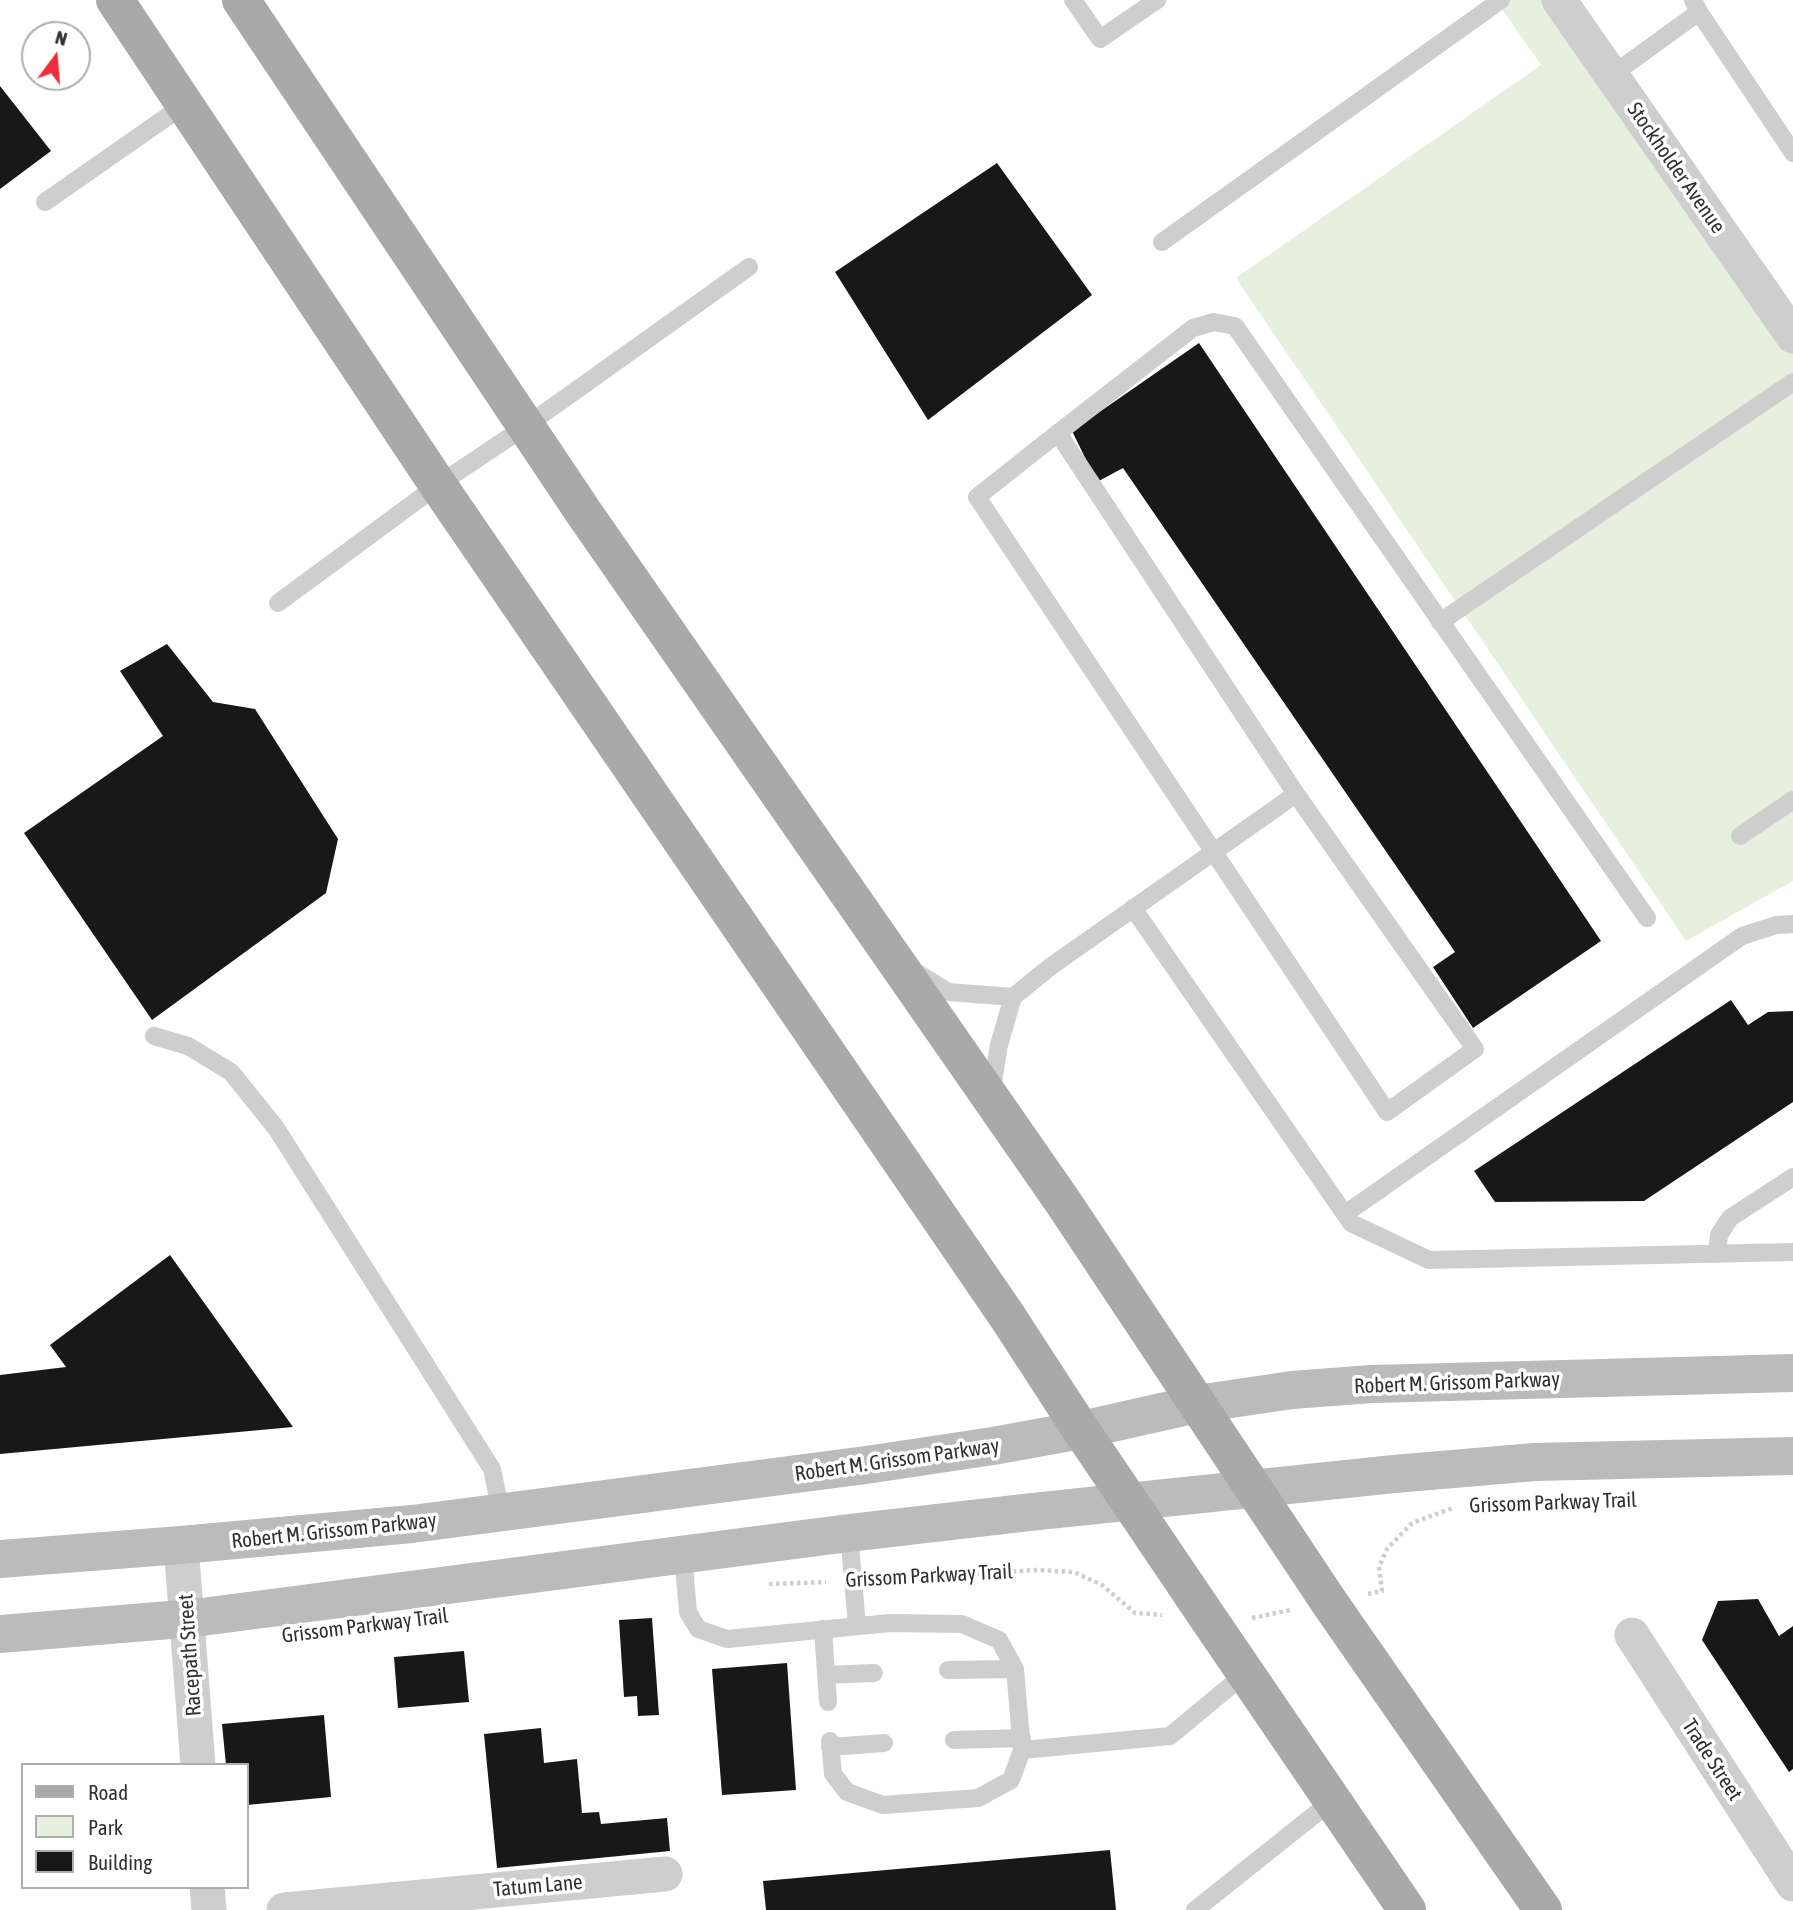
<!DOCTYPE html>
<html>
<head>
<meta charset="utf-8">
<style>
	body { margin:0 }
	#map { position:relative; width:1793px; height:1910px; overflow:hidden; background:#fff; font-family:"Asap Condensed",sans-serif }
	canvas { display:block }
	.legend { position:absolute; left:21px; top:1763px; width:228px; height:126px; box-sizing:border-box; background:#fff; border:2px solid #adadad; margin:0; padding:9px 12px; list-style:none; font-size:21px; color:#313131 }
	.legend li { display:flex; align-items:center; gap:14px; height:35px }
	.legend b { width:35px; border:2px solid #adadad }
	.north { position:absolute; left:21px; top:21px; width:70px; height:70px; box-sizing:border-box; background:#fff; border:2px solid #adadad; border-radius:50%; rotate:16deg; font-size:19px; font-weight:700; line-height:28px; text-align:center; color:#313131 }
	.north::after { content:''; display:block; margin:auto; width:24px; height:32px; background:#f12b37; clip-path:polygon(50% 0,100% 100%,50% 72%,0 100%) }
</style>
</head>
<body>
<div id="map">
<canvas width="1793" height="1910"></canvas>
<ul class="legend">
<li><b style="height:9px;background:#a9a9a9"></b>Road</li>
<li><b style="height:19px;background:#e7efdf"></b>Park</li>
<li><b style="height:19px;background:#181818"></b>Building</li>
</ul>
<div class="north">N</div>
</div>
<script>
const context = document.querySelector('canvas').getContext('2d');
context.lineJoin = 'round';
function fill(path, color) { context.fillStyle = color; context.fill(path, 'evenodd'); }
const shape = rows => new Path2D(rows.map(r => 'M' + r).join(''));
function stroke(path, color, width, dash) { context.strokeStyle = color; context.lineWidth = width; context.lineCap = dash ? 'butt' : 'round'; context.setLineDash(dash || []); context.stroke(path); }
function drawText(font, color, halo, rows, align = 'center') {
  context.font = font + ' "Asap Condensed",sans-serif'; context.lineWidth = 7; context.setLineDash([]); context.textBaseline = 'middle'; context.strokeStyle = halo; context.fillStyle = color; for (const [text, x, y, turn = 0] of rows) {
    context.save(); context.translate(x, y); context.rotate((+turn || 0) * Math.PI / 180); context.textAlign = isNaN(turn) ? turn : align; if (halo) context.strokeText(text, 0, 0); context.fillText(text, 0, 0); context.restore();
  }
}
fill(shape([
	[1496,0,1559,0,1793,336,1793,881,1686,941,1236,278,1541,65]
]), '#e7efdf');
fill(shape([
	[0,86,51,151,0,189],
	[997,163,1092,295,928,420,835,272],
	[1199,343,1601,941,1473,1028,1433,967,1455,952,1123,468,1097,482,1072,431],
	[167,644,213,702,255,709,338,839,326,893,152,1020,24,833,163,736,120,671],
	[1731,1000,1748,1025,1768,1012,1793,1011,1793,1102,1644,1201,1495,1202,1474,1171],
	[170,1255,293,1427,0,1454,0,1375,66,1367,50,1345],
	[1758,1599,1779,1636,1793,1626,1793,1769,1789,1772,1702,1640,1718,1601],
	[652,1618,659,1715,638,1716,637,1696,624,1697,619,1620],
	[464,1651,469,1702,398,1708,394,1657],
	[787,1663,796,1790,722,1795,712,1669],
	[324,1715,331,1797,247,1805,247,1765,226,1765,222,1724],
	[541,1728,544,1763,577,1759,582,1813,599,1812,601,1824,667,1818,670,1851,497,1868,484,1734],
	[1110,1850,1116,1910,766,1910,763,1881]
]), '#181818');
stroke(shape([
	[880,1580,1036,1570,1074,1572,1102,1585,1135,1613,1162,1615],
	[769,1584,826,1582],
	[1368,1594,1382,1591,1379,1567,1387,1549,1412,1523,1453,1508],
	[1252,1618,1291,1610]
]), '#cecece', 4.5, [3.5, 3.5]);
stroke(shape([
	[1073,0,1100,39,1157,0],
	[1693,0,1699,12,1793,153],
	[1612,75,1699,12],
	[45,202,184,105],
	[1162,242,1501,0],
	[1058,433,1296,794,1475,1049,1387,1112,977,497,1058,433],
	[1058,433,1193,328,1214,322,1235,326,1647,918],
	[278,603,438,485,526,426,749,267],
	[1440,622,1793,382],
	[1740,836,1793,800],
	[1133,908,1351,1223,1429,1260,1793,1252],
	[914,971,948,992,1013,997],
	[154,1036,188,1046,231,1072,276,1128,492,1469,501,1513],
	[991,1094,999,1045,1013,997,1050,967,1296,794],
	[1345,1214,1742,936,1776,925,1793,924],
	[1717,1254,1719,1235,1730,1218,1793,1177],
	[849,1533,857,1626],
	[683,1555,688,1612,698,1629,727,1639,890,1623,962,1624,999,1640,1015,1669,1022,1750,1170,1736,1246,1673],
	[823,1629,828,1702],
	[948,1670,1015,1669],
	[826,1675,874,1673],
	[954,1740,1022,1738],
	[830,1741,833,1774,847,1792,883,1805,978,1798,1011,1780,1022,1750],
	[830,1747,884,1743],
	[1195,1910,1333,1800]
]), '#cecece', 18);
stroke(shape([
	[1559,0,1793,336],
	[181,1545,198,1765],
	[1632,1635,1793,1884],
	[207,1887,209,1910],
	[284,1910,665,1874]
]), '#cecece', 35);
stroke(shape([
	[0,1559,181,1545,412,1524,866,1465,993,1446,1081,1430,1197,1404,1292,1390,1372,1384,1793,1373],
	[0,1634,194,1618,849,1533,1031,1512,1394,1474,1535,1462,1793,1456]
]), '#bbb', 38);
stroke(shape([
	[115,0,438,485,1007,1316,1081,1430,1208,1618,1407,1910],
	[241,0,584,513,1063,1202,1329,1602,1543,1910]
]), '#a9a9a9', 38);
drawText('21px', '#313131', '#fff', [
	["Stockholder Avenue",1676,168,55],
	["Robert M. Grissom Parkway",1457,1383,-2],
	["Robert M. Grissom Parkway",897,1460,-8],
	["Grissom Parkway Trail",1553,1503,-2],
	["Robert M. Grissom Parkway",334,1531,-6],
	["Grissom Parkway Trail",929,1576,-3],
	["Grissom Parkway Trail",365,1626,-7],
	["Racepath Street",190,1655,-94],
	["Trade Street",1712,1760,57],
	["Tatum Lane",538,1886,-5]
]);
</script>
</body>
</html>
